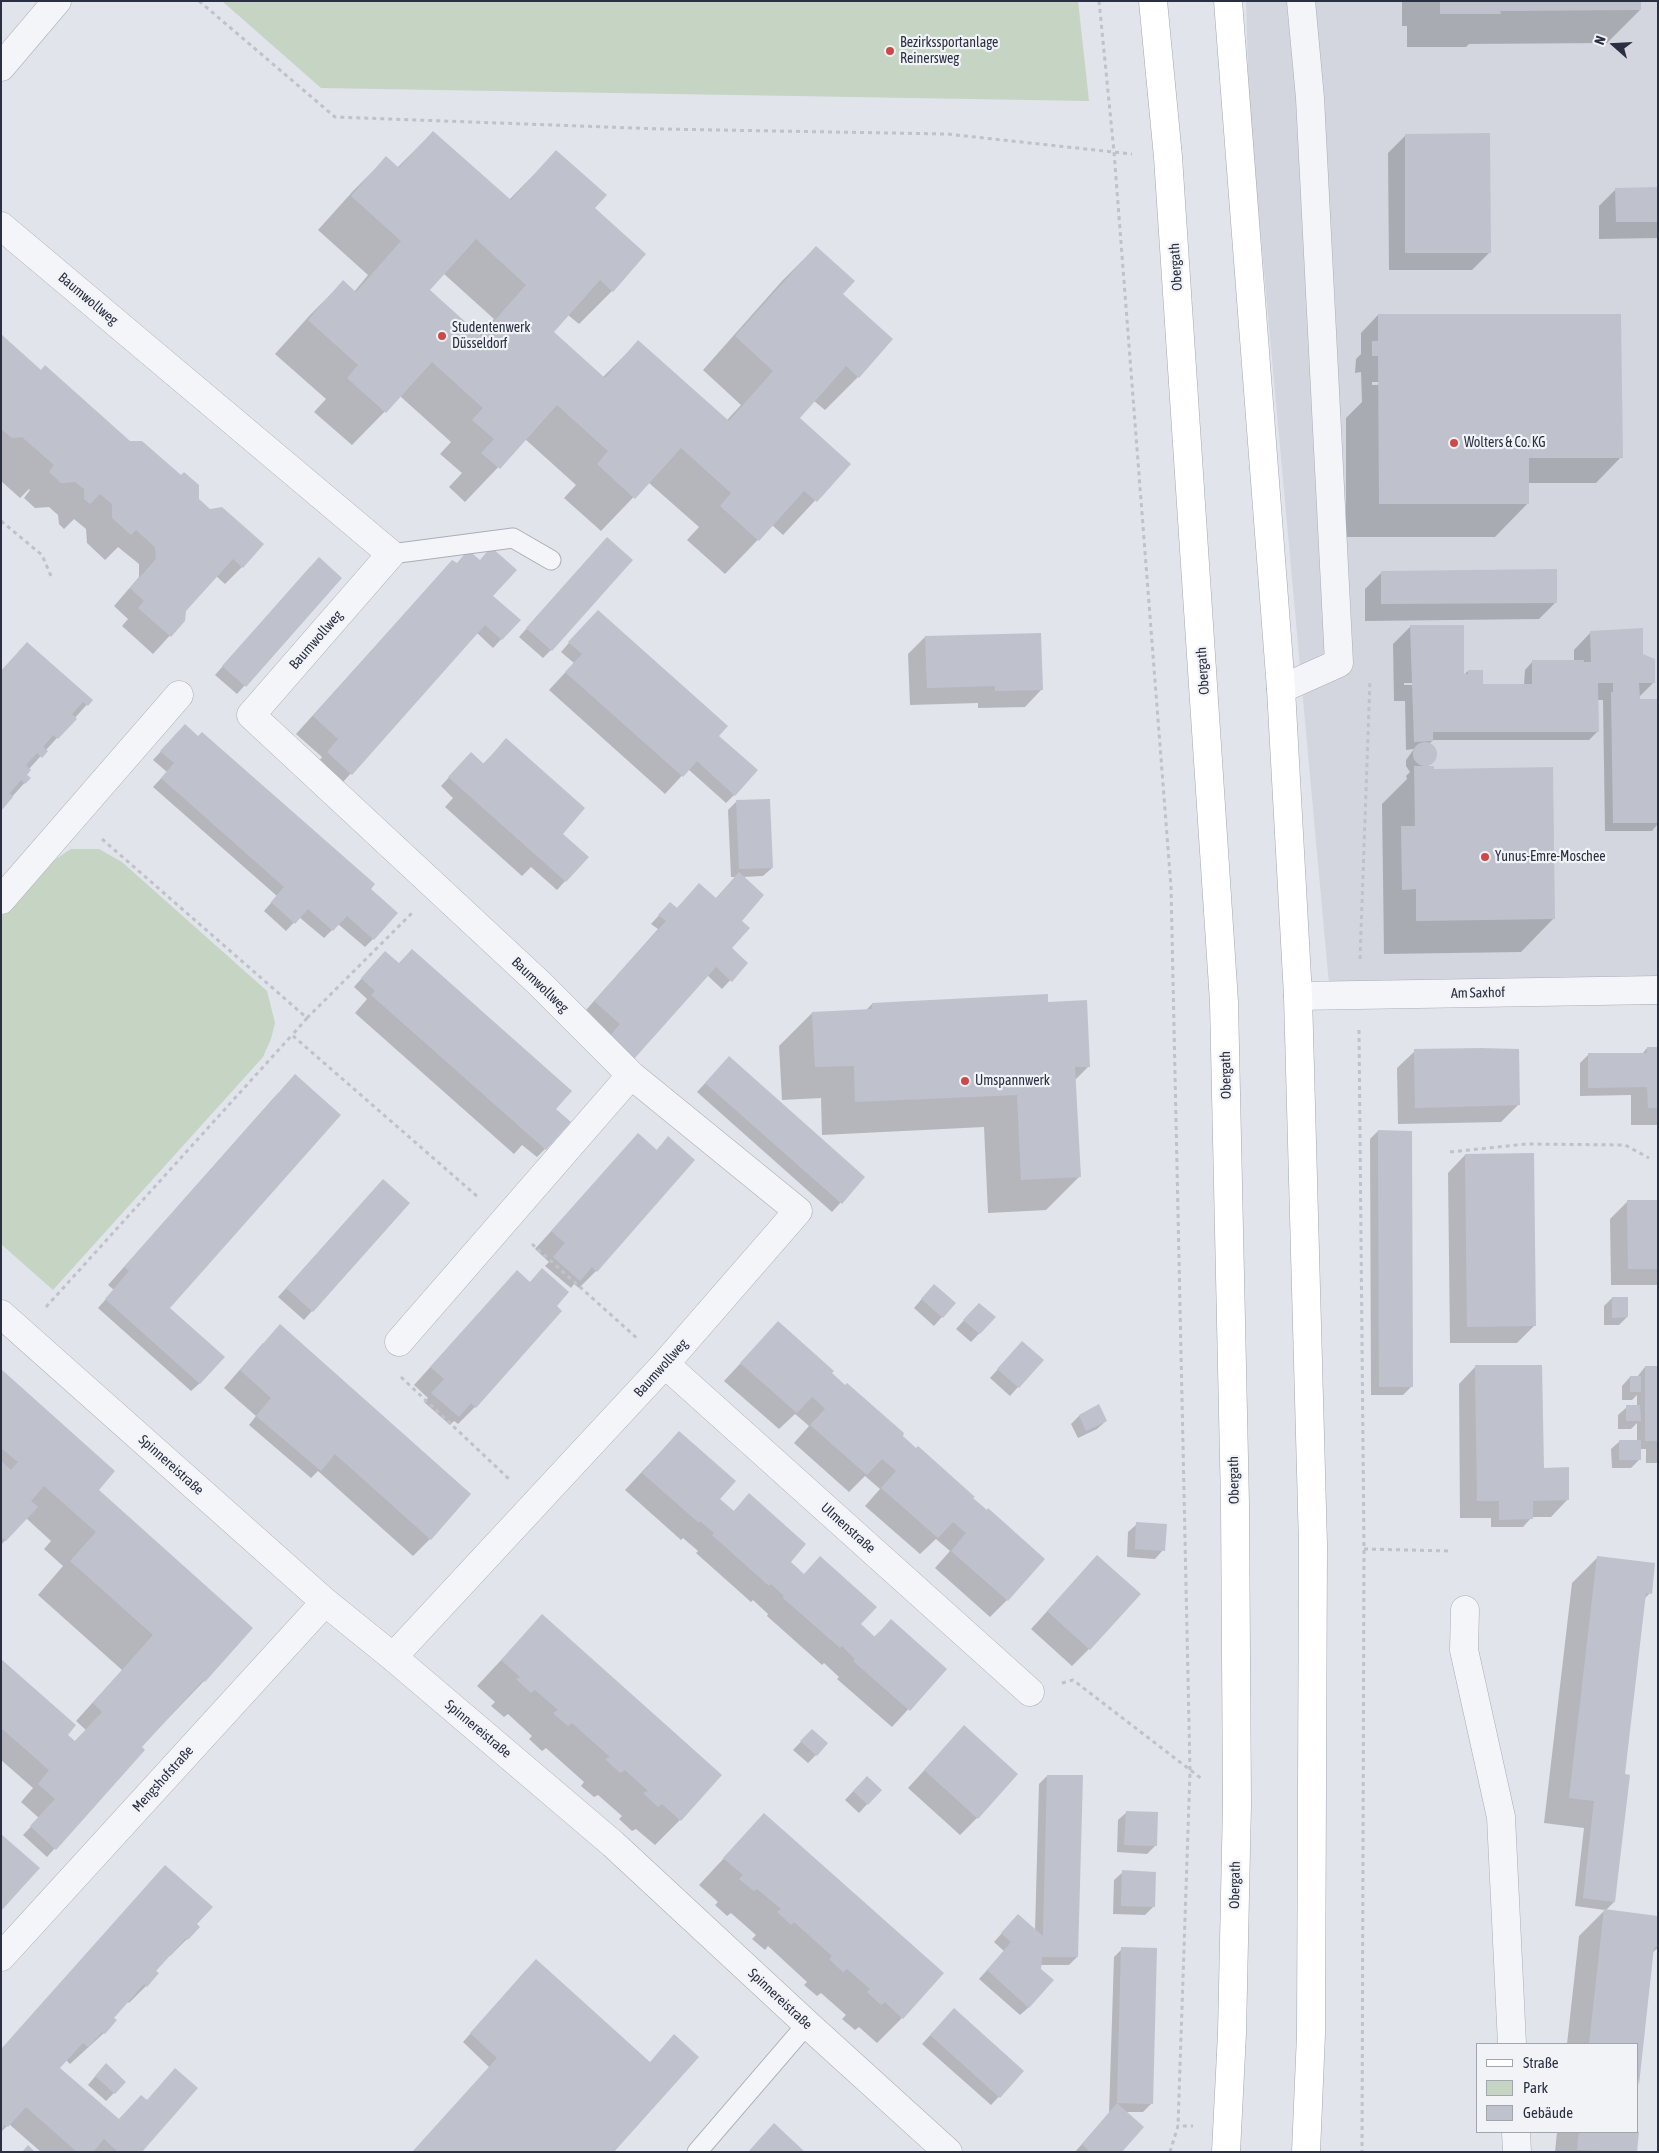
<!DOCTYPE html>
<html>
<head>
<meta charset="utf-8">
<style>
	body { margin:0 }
	#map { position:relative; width:1659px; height:2153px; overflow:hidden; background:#e1e4ea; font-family:"Asap Condensed",sans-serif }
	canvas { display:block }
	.frame { position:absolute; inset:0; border:2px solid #2a2f41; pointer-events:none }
	.legend { position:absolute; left:1476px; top:2043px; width:162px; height:90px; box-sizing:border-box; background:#f1f3f7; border:1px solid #a1a5ae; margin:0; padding:6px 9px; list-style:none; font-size:15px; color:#2a2f41 }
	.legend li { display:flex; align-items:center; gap:10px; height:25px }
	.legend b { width:25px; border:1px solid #a1a5ae }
	.north { position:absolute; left:1589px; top:20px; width:50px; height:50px; -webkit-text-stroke:4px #f1f3f7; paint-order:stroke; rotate:289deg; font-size:14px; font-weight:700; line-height:20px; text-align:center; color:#2a2f41 }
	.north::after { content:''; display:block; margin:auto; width:18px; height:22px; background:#2a2f41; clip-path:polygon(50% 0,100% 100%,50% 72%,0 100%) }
</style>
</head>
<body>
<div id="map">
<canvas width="1659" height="2153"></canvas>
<div class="frame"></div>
<ul class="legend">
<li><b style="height:6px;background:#fff"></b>Straße</li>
<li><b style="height:14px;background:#c5d4c3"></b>Park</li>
<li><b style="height:14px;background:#bfc2cd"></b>Gebäude</li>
</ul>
<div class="north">N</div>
</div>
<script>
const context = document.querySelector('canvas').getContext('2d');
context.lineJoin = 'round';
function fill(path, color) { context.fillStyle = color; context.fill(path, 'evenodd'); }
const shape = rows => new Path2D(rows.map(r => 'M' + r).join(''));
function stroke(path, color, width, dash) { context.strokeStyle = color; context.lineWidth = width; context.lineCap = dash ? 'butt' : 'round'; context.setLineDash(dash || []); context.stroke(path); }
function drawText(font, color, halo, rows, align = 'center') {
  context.font = font + ' "Asap Condensed",sans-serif'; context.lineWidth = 4.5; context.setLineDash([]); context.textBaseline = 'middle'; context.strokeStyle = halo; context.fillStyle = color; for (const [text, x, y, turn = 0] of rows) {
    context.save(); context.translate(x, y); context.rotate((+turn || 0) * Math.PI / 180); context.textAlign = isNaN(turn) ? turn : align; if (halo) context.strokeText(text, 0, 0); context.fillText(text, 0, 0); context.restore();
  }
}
fill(shape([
	[1246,1,1658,1,1658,1005,1331,1006,1249,107]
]), '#d4d6df');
fill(shape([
	[222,1,1078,1,1089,101,321,88],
	[71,849,99,849,122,862,267,991,275,1023,271,1039,263,1057,53,1290,1,1244,1,917,50,863]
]), '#c5d4c3');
fill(shape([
	[1402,1,1658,1,1658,2,1640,2,1640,10,1607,43,1469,44,1466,47,1407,47,1407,26,1402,26],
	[433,132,509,200,556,152,593,209,644,254,612,291,579,324,568,315,552,332,603,377,638,342,727,420,741,405,703,370,782,281,816,247,841,294,858,377,825,410,814,401,798,419,849,464,783,535,772,525,725,574,687,540,699,527,648,482,601,531,564,498,576,485,525,439,465,502,449,487,462,473,440,454,451,442,400,396,352,445,314,412,326,399,275,354,310,315,343,282,354,292,368,275,318,230,353,191,386,158,397,168],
	[443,273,494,319,479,336,428,290],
	[1405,136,1490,252,1472,270,1389,270,1388,153],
	[1616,189,1658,189,1658,238,1599,239,1599,206],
	[1378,315,1621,457,1596,483,1528,483,1528,503,1495,537,1346,537,1346,418,1362,402,1361,372,1355,373,1356,359,1361,354,1361,333],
	[1372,382,1422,382,1422,384,1372,385],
	[1,336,40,371,98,415,197,499,242,567,225,584,216,576,185,611,184,620,153,654,122,626,128,619,114,606,139,577,139,564,118,547,105,560,87,543,86,529,74,519,64,529,59,524,58,515,49,507,35,508,24,498,30,490,29,489,20,498,1,481],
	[599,547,551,650,543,658,519,637],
	[452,561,456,565,479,561,491,596,519,620,493,648,477,633,343,782,319,761,322,757,296,734],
	[310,567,340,578,237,694,215,675],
	[1382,572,1556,602,1539,619,1365,621,1365,589],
	[589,620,718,736,734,795,726,803,688,769,665,794,549,690,574,663,561,652],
	[1410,627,1463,676,1468,671,1480,685,1524,685,1525,670,1533,661,1574,661,1574,650,1591,632,1641,655,1654,682,1638,698,1638,700,1658,700,1658,864,1657,825,1652,831,1605,831,1603,700,1597,700,1598,731,1589,740,1433,740,1429,744,1435,751,1435,757,1426,767,1433,768,1554,918,1521,952,1384,954,1382,804,1407,779,1406,776,1410,772,1406,766,1406,760,1414,749,1406,750,1405,701,1394,701,1393,644],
	[1404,683,1448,683,1448,685,1404,685],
	[925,637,1042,689,1025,707,978,708,978,703,910,705,908,654],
	[27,643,91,700,29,769,25,775,29,778,1,809,1,671],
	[177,734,369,889,373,939,365,947,338,924,324,938,299,917,286,931,264,911,277,896,153,787,167,772,153,760],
	[506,740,561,834,587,857,557,890,531,867,522,876,445,807,453,798,441,786,463,762,483,764],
	[736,802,772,868,763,876,742,877,740,921,724,955,746,963,722,989,707,975,633,1058,578,1019,658,929,651,924,662,912,676,909,699,885,715,899,736,877,731,877,728,810],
	[377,961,551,1113,545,1149,537,1157,522,1145,514,1154,355,1013,367,999,354,987],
	[1047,1003,1089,1066,1074,1081,1079,1177,1046,1210,988,1213,984,1127,822,1135,821,1098,782,1100,779,1046,812,1013,866,1010,872,1004],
	[1647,1048,1658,1048,1658,1125,1631,1125,1631,1095,1580,1096,1580,1063,1588,1055,1642,1054],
	[1415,1051,1518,1105,1501,1122,1398,1124,1397,1068],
	[721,1066,864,1177,832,1212,697,1092],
	[278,1093,168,1308,200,1383,191,1391,98,1308,114,1290,108,1285],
	[1378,1131,1411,1387,1403,1395,1371,1395,1370,1139],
	[638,1135,656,1151,660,1146,693,1160,596,1271,579,1288,574,1284,571,1288,545,1266,549,1262,535,1249],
	[1465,1155,1534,1326,1517,1343,1450,1343,1448,1173],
	[375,1189,408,1203,304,1320,278,1297],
	[1628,1201,1658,1201,1658,1285,1611,1285,1610,1219],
	[517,1272,561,1311,475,1407,458,1424,454,1421,450,1425,424,1402,428,1398,414,1385],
	[926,1294,954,1303,934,1326,914,1308],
	[1612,1298,1627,1317,1619,1325,1604,1325,1604,1306],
	[979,1304,994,1318,971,1342,956,1329],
	[778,1323,831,1373,971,1498,1007,1600,990,1617,935,1568,950,1551,936,1539,920,1554,865,1506,880,1489,865,1476,849,1492,794,1443,809,1426,801,1419,795,1414,779,1429,724,1381],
	[263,1343,430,1539,413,1556,318,1471,311,1478,249,1425,256,1416,224,1388],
	[1014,1351,1042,1360,1010,1396,990,1378],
	[1476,1366,1542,1469,1568,1499,1551,1517,1532,1517,1523,1527,1491,1527,1491,1518,1460,1518,1459,1384],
	[1645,1367,1658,1367,1658,1463,1646,1463,1646,1449,1640,1449,1640,1459,1631,1468,1612,1468,1611,1449,1620,1441,1637,1441,1637,1423,1631,1429,1618,1429,1618,1415,1627,1407,1637,1407,1637,1395,1632,1400,1622,1400,1622,1386,1630,1377,1637,1377],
	[1,1371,92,1496,252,1628,204,1681,140,1748,143,1750,47,1857,23,1835,39,1818,21,1802,33,1788,1,1760,1,1661,74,1742,86,1730,76,1721,122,1670,38,1595,63,1566,44,1549,51,1541,26,1518,1,1545],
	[1099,1406,1106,1421,1097,1429,1078,1438,1071,1424,1079,1416],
	[679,1432,718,1499,733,1512,749,1495,789,1562,874,1637,891,1621,945,1669,892,1727,837,1679,839,1677,824,1663,822,1665,767,1616,768,1614,753,1600,751,1602,696,1553,698,1551,683,1538,681,1540,625,1490],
	[1137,1524,1163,1550,1155,1559,1127,1557,1128,1532],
	[1097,1557,1089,1649,1072,1666,1031,1629],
	[1597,1558,1650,1593,1644,1599,1623,1775,1614,1902,1605,1911,1658,1917,1658,1948,1652,1953,1638,2086,1638,2044,1567,2044,1579,1936,1605,1910,1575,1906,1584,1828,1544,1823,1572,1583],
	[542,1616,680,1820,655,1845,636,1829,632,1831,619,1819,622,1816,598,1795,594,1797,581,1786,584,1782,546,1748,542,1751,529,1739,532,1736,508,1714,504,1717,491,1706,495,1702,477,1686],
	[964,1727,977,1818,960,1835,908,1788],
	[812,1730,827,1744,808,1763,793,1750],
	[1047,1776,1077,1957,1069,1965,1040,1965,1029,2007,1020,2015,979,1979,1004,1951,994,1942,1010,1924,1035,1931,1039,1784],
	[858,1786,880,1790,859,1813,845,1800],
	[1127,1812,1156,1845,1147,1854,1117,1852,1118,1820],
	[764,1815,902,2018,877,2043,859,2027,855,2030,842,2019,846,2015,821,1993,817,1996,804,1985,807,1982,768,1946,765,1950,752,1939,756,1935,731,1913,727,1916,715,1905,718,1902,699,1885],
	[1123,1872,1153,1907,1145,1915,1113,1914,1114,1880],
	[196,1925,187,1939,170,1956,169,1955,155,1971,157,1973,146,1986,129,2003,127,2001,112,2018,115,2020,104,2033,70,2064,66,2060,59,2068,118,2120,141,2097,140,2152,41,2152,9,2124,1,2132,1,2049],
	[1122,1949,1151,2104,1143,2112,1124,2112,1120,2152,1075,2152,1109,2113,1114,1957],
	[527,1969,613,2152,489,2067,463,2042],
	[946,2018,1023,2071,991,2105,922,2044],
	[98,2073,114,2093,106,2101,88,2085],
	[1557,2132,1638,2132,1636,2152,1555,2152]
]), '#0003');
fill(shape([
	[1440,1,1641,1,1641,10,1500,11,1501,14,1440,14],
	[433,131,511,200,556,150,607,195,595,208,646,254,613,292,600,280,554,332,605,378,638,340,729,421,773,371,735,336,816,246,855,281,843,294,893,339,859,378,846,366,800,418,851,464,817,502,804,491,759,541,720,506,731,493,681,448,635,499,597,464,608,451,557,405,500,469,481,453,494,439,472,420,483,408,432,362,386,413,347,378,358,365,308,320,343,280,356,292,401,241,351,196,386,156,399,168],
	[476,239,526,285,481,336,430,290],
	[1490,133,1491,253,1405,253,1405,134],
	[1658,187,1658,222,1616,222,1615,188],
	[1378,314,1621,314,1623,458,1529,458,1529,504,1379,504,1378,356,1372,356,1372,341,1378,341],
	[1,334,41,370,45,365,130,441,142,441,181,475,184,472,199,485,199,499,210,509,222,507,264,544,243,568,233,559,186,611,185,621,171,637,138,608,144,601,130,588,156,559,155,547,136,530,131,535,112,518,112,504,100,494,90,504,84,499,84,489,75,482,61,483,49,472,54,465,22,437,12,438,1,429],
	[607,537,633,560,552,651,526,628],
	[491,547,517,570,493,596,521,620,502,640,485,625,352,775,327,752,338,739,313,716,452,560,457,563,468,550,480,560],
	[319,557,342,578,246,687,222,666],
	[1557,569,1557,603,1381,604,1381,571],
	[598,610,728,726,719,736,758,770,735,796,697,761,683,777,565,672,582,654,568,642],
	[1410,625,1464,625,1464,674,1468,674,1468,670,1483,670,1483,684,1532,684,1532,660,1584,660,1584,662,1591,662,1590,631,1643,628,1643,654,1655,659,1655,683,1639,683,1640,699,1658,699,1658,823,1613,823,1611,692,1613,692,1613,683,1598,683,1599,732,1433,732,1433,741,1414,742],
	[1041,633,1043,690,995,691,995,686,927,688,925,636],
	[27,642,93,700,88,706,83,702,72,714,77,719,58,739,53,735,43,747,48,751,42,758,37,753,26,765,31,770,27,775,31,778,25,784,21,780,10,793,13,797,1,811,1,671],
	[185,724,198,736,202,732,375,884,371,889,398,913,374,940,347,916,333,931,308,909,295,924,271,902,284,887,161,778,174,763,160,751],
	[506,738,585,808,563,834,589,857,566,882,448,777,471,752,484,764],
	'1413 754a12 12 0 1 1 24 0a12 12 0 1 1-24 0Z',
	[1414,766,1434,766,1434,769,1553,767,1555,919,1416,921,1416,889,1402,890,1401,826,1415,826],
	[770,799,773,868,739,869,736,800],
	[739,872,764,895,742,921,750,928,732,948,748,963,732,982,716,967,634,1059,609,1037,620,1024,594,1001,666,921,658,915,670,902,677,908,699,883,716,898],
	[412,949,572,1091,556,1109,571,1122,546,1150,371,995,375,991,361,978,385,951,399,963],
	[1048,994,1048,1002,1087,1000,1090,1067,1075,1067,1081,1177,1021,1180,1017,1095,855,1102,854,1066,815,1067,812,1012,872,1009,872,1003],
	[1647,1047,1658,1047,1658,1108,1648,1108,1647,1087,1588,1088,1588,1053,1647,1053],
	[1481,1048,1519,1049,1520,1105,1415,1108,1414,1049],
	[729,1056,865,1177,842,1204,705,1083],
	[295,1074,341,1115,170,1308,225,1357,200,1384,105,1299,129,1271,124,1267],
	[1378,1130,1412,1131,1413,1387,1379,1387],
	[638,1133,657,1150,668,1136,695,1160,597,1272,592,1267,580,1281,553,1257,565,1243,551,1231],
	[1534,1153,1536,1326,1467,1327,1465,1154],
	[383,1179,410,1203,313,1312,286,1288],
	[1627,1200,1658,1200,1658,1269,1628,1269],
	[542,1268,569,1292,557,1306,562,1311,476,1408,471,1403,459,1417,431,1393,444,1379,430,1367,517,1270,530,1282],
	[934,1284,956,1303,943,1318,921,1299],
	[1612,1297,1628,1297,1628,1317,1612,1318],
	[979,1303,996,1317,980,1334,963,1320],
	[778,1321,834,1371,832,1373,845,1385,847,1383,904,1433,903,1436,916,1448,918,1446,975,1497,973,1498,987,1510,988,1508,1045,1559,1008,1601,951,1551,966,1533,953,1522,938,1538,881,1488,896,1471,882,1459,867,1475,810,1425,825,1409,818,1402,812,1397,797,1413,740,1363],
	[280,1324,471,1494,431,1540,335,1454,321,1471,256,1416,271,1398,240,1370],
	[1022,1341,1044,1360,1019,1388,997,1369],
	[1475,1365,1542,1365,1544,1468,1569,1467,1569,1500,1533,1501,1533,1519,1499,1520,1499,1501,1477,1501],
	[1645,1366,1658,1366,1658,1441,1645,1441],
	[1,1369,115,1471,99,1490,253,1628,205,1682,203,1680,142,1747,145,1750,56,1850,30,1826,55,1799,38,1784,49,1770,1,1728,1,1659,76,1725,68,1735,75,1741,102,1712,93,1703,153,1635,70,1561,96,1532,44,1486,31,1501,38,1507,6,1541,1,1537,1,1461,11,1470,18,1462,1,1448],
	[1630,1376,1641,1376,1641,1392,1630,1392],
	[1099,1404,1107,1421,1086,1431,1079,1415],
	[1626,1405,1640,1405,1641,1421,1626,1421],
	[679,1431,736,1481,720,1499,734,1511,749,1493,806,1544,791,1562,804,1574,820,1556,877,1607,861,1624,875,1637,891,1619,947,1669,910,1711,853,1661,855,1659,842,1646,840,1648,783,1598,784,1596,771,1584,769,1586,712,1535,714,1533,700,1521,699,1523,642,1473],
	[1619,1440,1641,1440,1641,1460,1619,1460],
	[1136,1522,1167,1524,1165,1551,1135,1549],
	[1097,1555,1141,1594,1090,1650,1047,1611],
	[1597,1556,1655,1563,1652,1594,1646,1593,1625,1774,1630,1775,1615,1902,1583,1898,1594,1801,1569,1798],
	[542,1614,722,1775,681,1821,662,1804,658,1807,643,1793,648,1791,625,1770,620,1773,605,1759,610,1757,572,1723,568,1726,553,1713,558,1710,535,1690,531,1693,516,1679,520,1677,501,1660],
	[964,1725,1018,1774,978,1819,924,1770],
	[812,1729,828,1743,817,1756,800,1741],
	[1047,1775,1083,1775,1078,1957,1042,1957,1041,1969,1054,1980,1029,2008,987,1970,1011,1942,1001,1933,1018,1914,1043,1936],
	[867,1776,882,1790,868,1805,853,1791],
	[1126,1811,1158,1812,1157,1846,1124,1845],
	[764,1813,944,1973,903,2019,885,2002,881,2005,867,1992,870,1989,847,1969,843,1972,829,1959,832,1956,794,1922,791,1925,777,1912,781,1909,757,1889,754,1891,739,1879,743,1875,723,1858],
	[1,1834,40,1868,1,1911],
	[165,1865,213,1907,197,1924,200,1927,188,1940,186,1938,156,1971,159,1973,147,1987,144,1984,114,2018,117,2020,105,2034,102,2032,88,2047,83,2043,60,2068,119,2119,141,2095,147,2100,175,2068,198,2088,142,2152,118,2152,104,2139,93,2152,77,2152,26,2107,8,2127,5,2125,1,2130,1,2049],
	[1122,1870,1156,1872,1155,1907,1121,1906],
	[1604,1909,1658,1916,1658,1947,1654,1947,1639,2085,1638,2044,1589,2044],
	[1121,1947,1157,1948,1153,2104,1117,2103,1144,2127,1122,2152,1090,2152,1082,2144,1117,2103],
	[536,1959,650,2062,674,2034,699,2057,614,2152,412,2152,497,2058,470,2033],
	[954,2008,1024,2071,1000,2098,930,2035],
	[106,2063,126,2082,115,2094,95,2076],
	[774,2123,805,2152,748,2152],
	[1579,2132,1639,2132,1637,2152,1577,2150],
	[28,2145,35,2152,22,2152]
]), '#bfc2cd');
const service = shape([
	[391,554,513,538,551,560],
	[697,2152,807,2024]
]);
const minor = shape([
	[1,67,57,1],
	[1,226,391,554,251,715,539,983,631,1075,798,1211,665,1364,393,1657],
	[1281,689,1339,663,1310,98,1301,1],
	[1,900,179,695],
	[1298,996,1658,990],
	[1,1314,325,1602,393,1657,613,1844,807,2024,948,2152],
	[399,1342,631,1075],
	[665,1364,1030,1692],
	[1465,1610,1464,1650,1501,1817,1512,2044],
	[1,1957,325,1602],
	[1516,2132,1517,2152]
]);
const primary = shape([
	[1153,1,1168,157,1224,1002,1235,1504,1237,1804,1232,2033,1226,2152],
	[1228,1,1281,689,1298,996,1313,1545,1311,2034,1306,2152]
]);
stroke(service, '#aaaeb7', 21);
stroke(minor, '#aaaeb7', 29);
stroke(primary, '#a1a6b5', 29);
stroke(shape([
	[199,1,335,117,661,129,947,134,1132,154],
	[1099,1,1114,152,1171,887,1190,1771,1178,2126],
	[1,521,42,555,51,576],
	[102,839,307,1018,292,1035,478,1197],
	[1360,959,1370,680],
	[307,1018,413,912],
	[1359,1030,1364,1549,1362,2152],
	[1450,1152,1526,1144,1625,1145,1649,1158],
	[532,1244,639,1340],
	[46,1307,292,1035],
	[401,1377,509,1479],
	[1364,1549,1450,1551],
	[1062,1683,1073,1680,1202,1779],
	[1170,2152,1178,2126,1193,2126]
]), '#bfc2c8', 3, [4, 4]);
stroke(service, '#f4f5f8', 19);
stroke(minor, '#f4f5f8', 28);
stroke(primary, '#fff', 28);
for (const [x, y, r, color] of [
	[890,51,5,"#cc494a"],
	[442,336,5,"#cc494a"],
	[1454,443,5,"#cc494a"],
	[1485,857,5,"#cc494a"],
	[965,1081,5,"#cc494a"]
]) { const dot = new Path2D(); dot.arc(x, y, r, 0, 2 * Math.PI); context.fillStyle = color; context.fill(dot); stroke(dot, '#f1f3f7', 2); }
drawText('14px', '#2a2f41', '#f1f3f7', [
	["Bezirkssportanlage",900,43],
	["Reinersweg",900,59],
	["Studentenwerk",452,328],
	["Düsseldorf",452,344],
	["Wolters & Co. KG",1464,443],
	["Yunus-Emre-Moschee",1495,857],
	["Umspannwerk",975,1081]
], 'left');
drawText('14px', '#2a2f41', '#f1f3f7', [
	["Obergath",1176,267,-94],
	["Baumwollweg",88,299,40],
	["Baumwollweg",316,640,-49],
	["Obergath",1203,671,-94],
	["Baumwollweg",540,985,44],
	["Am Saxhof",1478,993,-1],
	["Obergath",1226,1075,-91],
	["Baumwollweg",661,1368,-48],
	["Spinnereistraße",171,1465,42],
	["Obergath",1234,1480,-91],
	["Ulmenstraße",848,1528,42],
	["Spinnereistraße",478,1729,40],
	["Mengshofstraße",163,1779,-48],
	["Obergath",1235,1885,-89],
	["Spinnereistraße",780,1999,43]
]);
</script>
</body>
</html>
